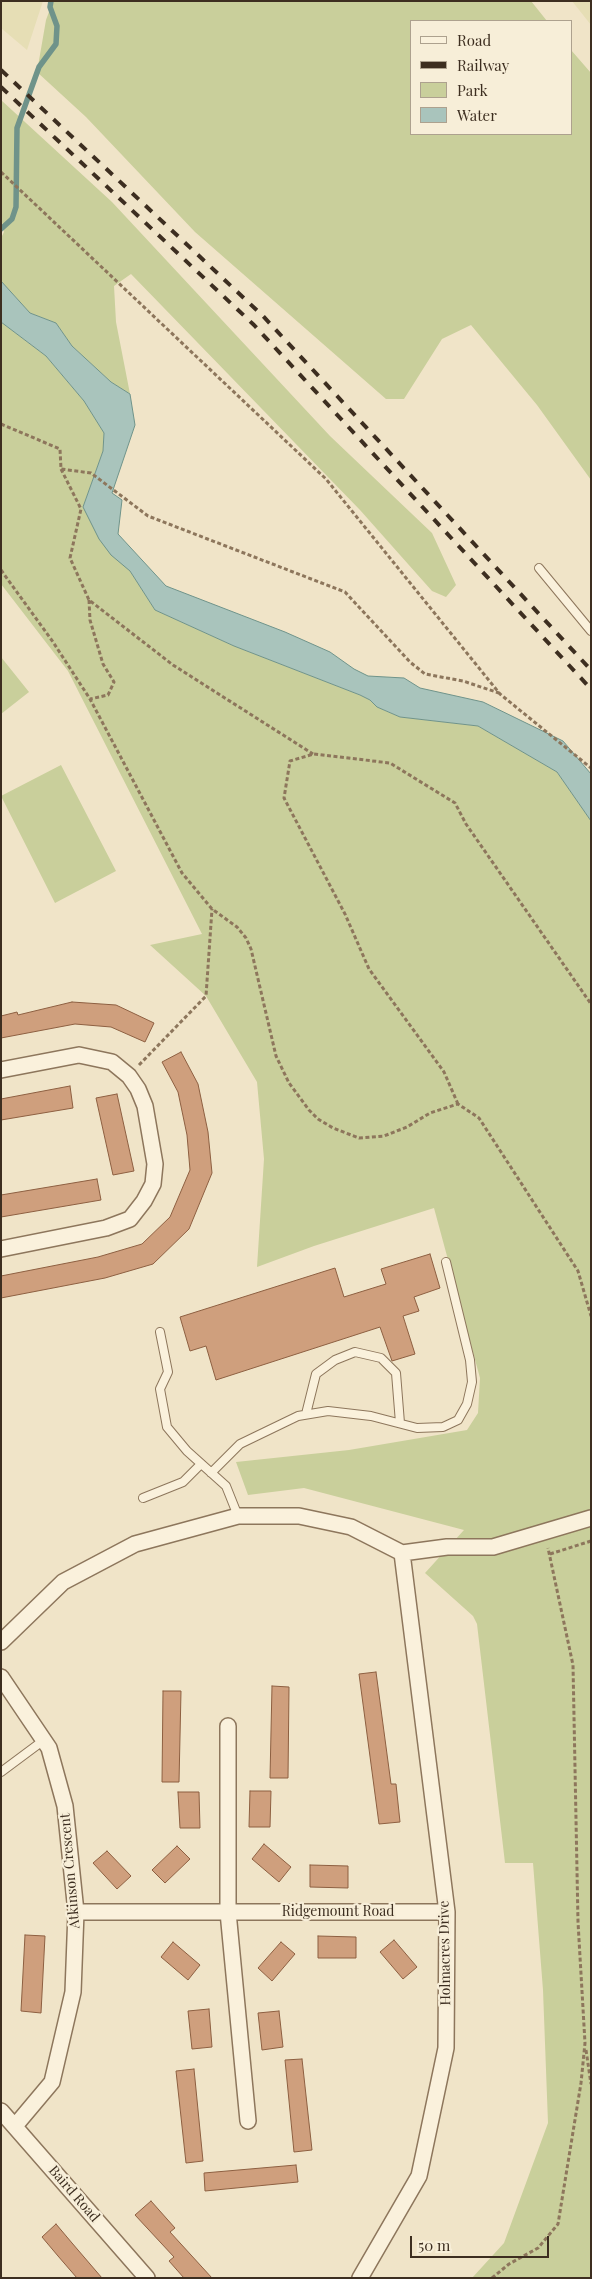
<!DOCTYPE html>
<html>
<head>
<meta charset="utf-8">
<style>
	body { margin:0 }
	#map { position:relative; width:592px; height:2279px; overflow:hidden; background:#f0e4c8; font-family:"Playfair Display",serif }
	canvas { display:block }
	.frame { position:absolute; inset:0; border:2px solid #3d2e20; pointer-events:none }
	.legend { position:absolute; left:410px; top:20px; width:162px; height:115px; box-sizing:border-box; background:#f7eed8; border:1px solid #ada18e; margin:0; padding:6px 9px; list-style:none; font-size:15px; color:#3d2e20 }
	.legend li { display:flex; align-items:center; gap:10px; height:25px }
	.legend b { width:25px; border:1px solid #ada18e }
	.scale { position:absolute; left:410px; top:2236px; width:139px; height:22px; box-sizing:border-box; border:2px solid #3d2e20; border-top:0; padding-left:6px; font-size:15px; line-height:18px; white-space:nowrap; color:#3d2e20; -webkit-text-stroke:4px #f7eed8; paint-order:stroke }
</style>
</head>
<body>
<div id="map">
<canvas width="592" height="2279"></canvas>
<div class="frame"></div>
<ul class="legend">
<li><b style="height:6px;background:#faf1dc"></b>Road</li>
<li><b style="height:6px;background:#3d2e20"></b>Railway</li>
<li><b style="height:14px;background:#c9cf9b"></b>Park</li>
<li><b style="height:14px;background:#a9c4bc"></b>Water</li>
</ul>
<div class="scale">50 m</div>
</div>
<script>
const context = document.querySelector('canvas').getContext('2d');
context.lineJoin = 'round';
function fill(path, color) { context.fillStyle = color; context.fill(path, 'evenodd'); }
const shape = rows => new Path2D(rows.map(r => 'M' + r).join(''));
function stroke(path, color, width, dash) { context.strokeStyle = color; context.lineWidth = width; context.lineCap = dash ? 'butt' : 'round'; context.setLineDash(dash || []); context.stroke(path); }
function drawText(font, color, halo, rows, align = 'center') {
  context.font = font + ' "Playfair Display",serif'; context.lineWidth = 4.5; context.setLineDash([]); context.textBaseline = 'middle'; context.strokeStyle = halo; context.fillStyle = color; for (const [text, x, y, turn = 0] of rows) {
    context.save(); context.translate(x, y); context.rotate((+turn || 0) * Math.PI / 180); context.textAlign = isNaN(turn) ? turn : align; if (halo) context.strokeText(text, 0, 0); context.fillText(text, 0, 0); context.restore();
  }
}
fill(shape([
	[1,1,43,1,27,50,1,28],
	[572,1,591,1,591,25]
]), '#e6deb5');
fill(shape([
	[53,1,531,1,547,21,411,21,411,134,571,134,571,50,591,73,591,480,537,405,471,325,442,339,404,399,386,399,195,232,86,117,37,72,46,20],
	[1,100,112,202,330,436,432,533,456,585,446,597,432,591,360,510,131,274,114,286,116,322,130,394,111,382,72,346,56,323,30,313,1,281,1,238,4,232,1,217],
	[1,322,46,356,84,401,104,433,103,451,83,507,130,571,155,610,234,646,360,695,370,700,377,707,400,717,478,726,557,772,591,821,591,2278,472,2278,504,2243,548,2123,543,1990,533,1863,505,1863,477,1624,473,1616,425,1573,464,1530,304,1488,248,1495,236,1462,349,1450,467,1430,478,1413,480,1378,434,1208,314,1246,257,1267,264,1159,257,1082,206,996,150,945,202,934,68,671,1,584],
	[1,657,29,692,1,714],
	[61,765,116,871,55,903,1,796]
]), '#c9cf9b');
const water = shape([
	[1,281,30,313,56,323,72,346,111,382,130,394,135,425,112,493,122,500,118,534,166,586,285,632,330,652,354,669,368,676,404,678,420,688,483,702,563,741,591,774,591,821,557,772,478,726,400,717,377,707,370,700,360,695,234,646,155,610,130,571,111,555,99,539,83,507,103,451,104,433,84,401,46,356,1,322,1,281]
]);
fill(water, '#a9c4bc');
stroke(water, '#6f938a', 1);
stroke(shape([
	[1,229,12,219,16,207,17,128,39,67,56,44,57,26,50,7,51,1]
]), '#6f938a', 5.5);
const building = shape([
	[72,1002,116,1005,154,1023,145,1042,111,1027,75,1024,1,1038,1,1016,17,1012,18,1015,72,1002],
	[181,1052,198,1084,208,1132,212,1173,189,1229,153,1264,105,1278,1,1298,1,1276,98,1257,142,1244,170,1217,190,1170,187,1135,178,1092,162,1062,181,1052],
	[70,1086,73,1108,1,1120,1,1099,70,1086],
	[117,1094,134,1171,113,1175,96,1098,117,1094],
	[97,1179,101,1200,1,1217,1,1195,97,1179],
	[430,1254,440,1288,414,1297,419,1311,403,1316,415,1354,392,1361,380,1327,216,1380,206,1346,190,1351,180,1317,335,1268,344,1297,386,1284,381,1269,430,1254],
	[376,1672,391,1784,396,1784,400,1822,379,1824,359,1674,376,1672],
	[272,1686,289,1687,288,1778,270,1778,272,1686],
	[163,1691,181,1691,179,1782,162,1782,163,1691],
	[250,1791,271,1791,270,1827,249,1827,250,1791],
	[178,1792,199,1792,200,1828,180,1828,178,1792],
	[264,1844,291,1867,279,1882,252,1859,264,1844],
	[177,1846,190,1859,165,1883,152,1870,177,1846],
	[107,1851,131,1876,117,1889,93,1863,107,1851],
	[310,1865,348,1866,348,1888,310,1887,310,1865],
	[25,1935,45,1936,41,2013,21,2011,25,1935],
	[318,1936,356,1937,356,1958,318,1958,318,1936],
	[394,1940,417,1967,403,1979,380,1952,394,1940],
	[173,1942,200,1965,188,1980,161,1957,173,1942],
	[281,1942,295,1954,272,1981,258,1968,281,1942],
	[209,2009,212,2047,192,2049,188,2011,209,2009],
	[279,2011,283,2047,262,2050,258,2013,279,2011],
	[302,2059,312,2150,294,2152,285,2060,302,2059],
	[194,2069,203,2161,186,2163,176,2071,194,2069],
	[296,2165,298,2182,205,2191,204,2173,296,2165],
	[151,2201,175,2228,170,2232,212,2278,184,2278,169,2261,174,2257,135,2215,151,2201],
	[56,2224,72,2243,102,2278,77,2278,58,2256,42,2237,56,2224]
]);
fill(building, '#cf9f7d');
stroke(building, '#8d5f41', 1);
const service = shape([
	[539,568,591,631],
	[160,1332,168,1372,160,1389,167,1427,187,1451,226,1486,238,1516],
	[306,1414,316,1374,335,1360,355,1352,381,1358,396,1373,400,1423],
	[211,1473,240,1444,298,1416,328,1411,371,1416,417,1428,443,1427,458,1420,467,1404,472,1382,470,1360,446,1262],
	[143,1498,183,1482,201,1464],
	[1,1772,44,1740]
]);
const minor = shape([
	[1,1070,79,1055,112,1062,129,1076,138,1089,145,1106,155,1164,153,1184,144,1201,130,1219,106,1228,1,1249],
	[1,1642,63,1582,135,1544,238,1516,299,1516,351,1527,402,1553,447,1547,493,1547,591,1518],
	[1,1677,49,1748,65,1806,76,1912,73,1992,52,2082,15,2126],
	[228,1726,228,1912,248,2121],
	[76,1912,447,1912],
	[1,2111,147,2278],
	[360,2278,419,2176,446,2048,447,1912,402,1553]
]);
stroke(service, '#8d765c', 10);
stroke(minor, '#8d765c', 18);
stroke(shape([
	[1,172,326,479,500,694,591,768],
	[1,424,60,449,61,469,91,473,148,516,345,592,410,662,425,674,463,681,499,693],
	[61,469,81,509,70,558,89,600,173,665,313,754],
	[1,570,53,642,90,699,182,873,212,909,237,927,246,938,251,949,276,1056,289,1083,309,1110,318,1119,333,1128,359,1138,384,1136,407,1127,430,1113,458,1104,479,1118,578,1271,591,1316],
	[89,600,90,620,103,664,114,682,108,695,90,699],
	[139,1065,206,996,212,909],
	[458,1104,444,1072,369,969,345,914,284,798,290,761,314,754,390,763,455,803,466,824,591,1004],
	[550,1554,591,1541],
	[586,2050,591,2084],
	[492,2278,509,2264,538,2248,558,2224,581,2083,585,2043,578,1922,573,1665,548,1548]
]), '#8d765c', 3, [4, 2.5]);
stroke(service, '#faf1dc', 8);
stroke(minor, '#faf1dc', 15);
stroke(shape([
	[1,70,263,316,591,670],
	[1,87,254,325,591,689]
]), '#3d2e20', 4, [9, 9]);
drawText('14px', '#3d2e20', '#f7eed8', [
	["Atkinson Crescent",70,1871,-95],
	["Ridgemount Road",338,1912],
	["Holmacres Drive",445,1953,-91],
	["Baird Road",74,2194,49]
]);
</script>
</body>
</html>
